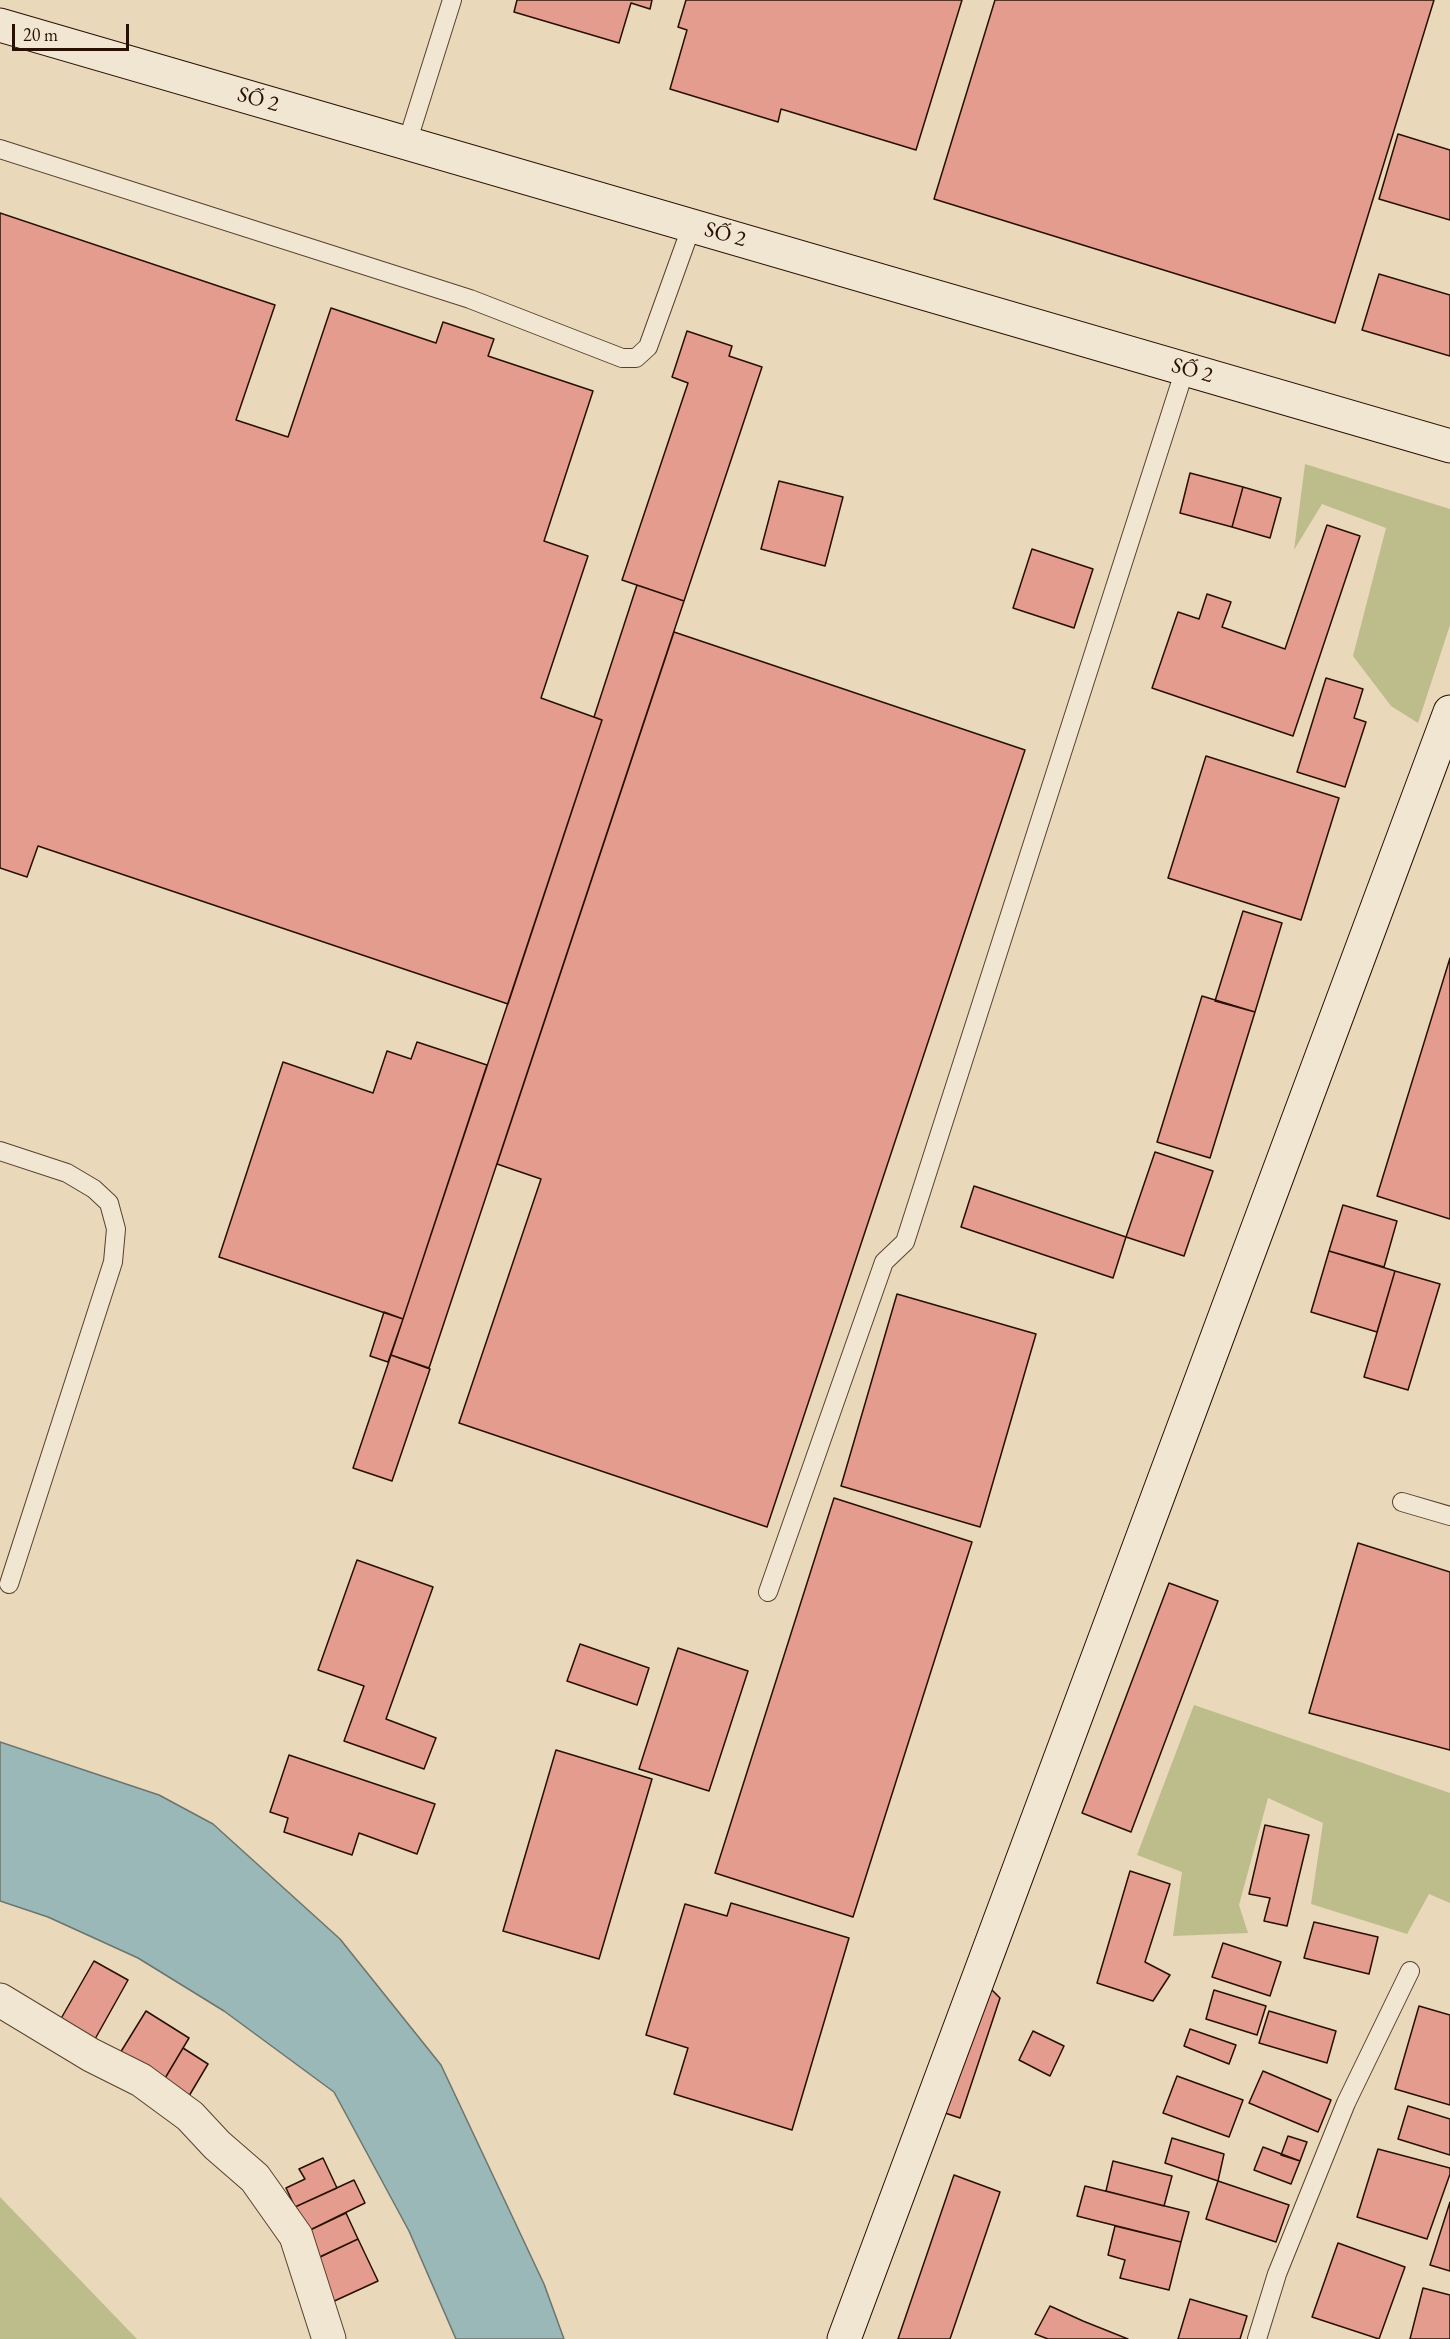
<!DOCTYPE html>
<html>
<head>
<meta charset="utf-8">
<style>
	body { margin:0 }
	#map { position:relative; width:1450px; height:2339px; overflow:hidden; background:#e9d8b9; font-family:"EB Garamond",serif }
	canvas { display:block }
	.scale { position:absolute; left:12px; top:24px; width:117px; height:27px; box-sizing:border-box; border:3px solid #270f01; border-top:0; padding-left:8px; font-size:18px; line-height:21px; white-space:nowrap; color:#270f01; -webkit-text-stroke:4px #f1e6d2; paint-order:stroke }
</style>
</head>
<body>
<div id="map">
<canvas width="1450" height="2339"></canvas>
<div class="scale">20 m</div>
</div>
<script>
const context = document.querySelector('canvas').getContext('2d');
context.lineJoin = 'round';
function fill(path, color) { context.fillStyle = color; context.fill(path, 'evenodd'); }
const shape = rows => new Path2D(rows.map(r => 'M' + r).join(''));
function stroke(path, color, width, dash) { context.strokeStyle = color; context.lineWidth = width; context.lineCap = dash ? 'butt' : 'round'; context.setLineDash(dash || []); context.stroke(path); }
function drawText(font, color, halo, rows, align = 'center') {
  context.font = font + ' "EB Garamond",serif'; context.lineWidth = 6; context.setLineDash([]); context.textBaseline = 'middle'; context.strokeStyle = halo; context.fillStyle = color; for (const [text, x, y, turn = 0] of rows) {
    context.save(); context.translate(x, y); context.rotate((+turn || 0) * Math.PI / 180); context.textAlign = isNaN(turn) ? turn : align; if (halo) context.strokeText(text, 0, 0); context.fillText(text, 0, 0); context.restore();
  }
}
fill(shape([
	[1305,464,1450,509,1450,625,1418,723,1391,706,1353,656,1386,528,1322,504,1294,550],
	[1194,1705,1450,1793,1450,1903,1429,1894,1407,1934,1311,1904,1323,1823,1268,1798,1239,1905,1248,1933,1173,1936,1182,1872,1137,1855],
	[0,2197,137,2339,0,2339]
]), '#bdbc8b');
const water = shape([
	[0,1742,159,1795,213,1824,340,1939,441,2065,544,2284,564,2339,456,2339,409,2231,334,2092,224,2011,138,1958,48,1917,0,1901,0,1742]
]);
fill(water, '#9ab8b7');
stroke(water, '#6c746e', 1.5);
const building = shape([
	[517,0,652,0,650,9,631,3,619,43,514,12,517,0],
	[686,0,962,0,916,150,781,109,778,122,670,89,687,30,678,27,686,0],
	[995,0,1434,0,1335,323,934,199,995,0],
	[1398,134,1450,150,1450,220,1379,199,1398,134],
	[0,213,275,305,236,420,288,437,331,308,436,343,443,322,494,339,488,356,593,391,544,541,588,556,541,698,602,720,508,1004,38,846,27,877,0,868,0,213],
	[1379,274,1450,295,1450,356,1362,330,1379,274],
	[687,331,732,346,729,356,762,367,684,601,622,580,688,383,672,377,687,331],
	[1190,473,1243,487,1232,527,1180,513,1190,473],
	[779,481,843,497,825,566,761,549,779,481],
	[1243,487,1281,498,1270,538,1232,527,1243,487],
	[1327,525,1360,536,1293,736,1152,688,1178,612,1199,619,1207,594,1231,602,1222,627,1285,649,1327,525],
	[1032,549,1093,569,1074,628,1013,608,1032,549],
	[637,585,684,601,429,1368,391,1355,602,720,594,717,637,585],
	[674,632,1025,750,767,1527,459,1423,541,1179,497,1164,674,632],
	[1326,678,1363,689,1354,718,1366,722,1345,787,1297,772,1326,678],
	[1206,756,1339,798,1301,920,1168,878,1206,756],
	[1243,911,1282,923,1255,1012,1215,1001,1243,911],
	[1450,958,1450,1219,1377,1196,1450,958],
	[1202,996,1255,1012,1210,1158,1157,1142,1202,996],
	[417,1042,487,1065,403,1319,219,1257,283,1062,373,1093,387,1051,411,1059,417,1042],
	[1155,1152,1213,1171,1184,1256,1126,1237,1155,1152],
	[974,1186,1126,1237,1113,1278,961,1227,974,1186],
	[1343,1205,1397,1221,1384,1267,1329,1251,1343,1205],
	[1329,1251,1395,1271,1377,1332,1311,1312,1329,1251],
	[1395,1271,1440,1284,1408,1390,1364,1377,1395,1271],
	[897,1294,1036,1334,980,1527,841,1486,897,1294],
	[384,1312,403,1319,388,1362,370,1356,384,1312],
	[391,1355,430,1369,392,1481,353,1468,391,1355],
	[834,1498,972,1542,853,1917,715,1873,834,1498],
	[1358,1543,1450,1572,1450,1750,1309,1713,1358,1543],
	[357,1560,433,1587,386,1719,436,1738,424,1769,344,1741,364,1686,318,1670,357,1560],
	[1169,1583,1218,1601,1131,1832,1082,1813,1169,1583],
	[580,1644,649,1668,637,1705,567,1681,580,1644],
	[678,1648,748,1671,709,1791,639,1769,678,1648],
	[556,1750,652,1779,599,1959,503,1931,556,1750],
	[289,1755,435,1804,417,1854,359,1833,352,1855,284,1832,288,1818,270,1812,289,1755],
	[1265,1825,1309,1835,1287,1926,1264,1921,1270,1898,1249,1894,1265,1825],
	[1130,1871,1170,1884,1145,1962,1170,1975,1153,2001,1097,1983,1130,1871],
	[731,1903,849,1938,792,2130,674,2094,688,2048,646,2035,685,1904,727,1916,731,1903],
	[1314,1922,1378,1937,1369,1974,1304,1958,1314,1922],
	[1223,1943,1281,1962,1270,1996,1212,1977,1223,1943],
	[94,1961,128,1980,90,2048,55,2029,94,1961],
	[985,1983,1000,1998,960,2118,942,2112,985,1983],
	[1214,1990,1266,2006,1257,2035,1206,2019,1214,1990],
	[1419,2006,1450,2015,1450,2105,1395,2089,1419,2006],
	[146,2011,189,2038,161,2085,117,2058,146,2011],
	[1269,2011,1336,2031,1327,2063,1259,2043,1269,2011],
	[1190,2029,1236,2045,1229,2064,1184,2046,1190,2029],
	[1033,2031,1064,2046,1050,2076,1019,2060,1033,2031],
	[183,2048,208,2064,186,2101,161,2085,183,2048],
	[1263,2071,1331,2100,1318,2132,1249,2103,1263,2071],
	[1177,2076,1243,2100,1229,2137,1163,2113,1177,2076],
	[1408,2106,1450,2119,1450,2155,1398,2139,1408,2106],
	[1288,2136,1307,2142,1300,2161,1281,2155,1288,2136],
	[1172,2138,1224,2154,1218,2181,1165,2163,1172,2138],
	[1263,2147,1300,2161,1291,2184,1254,2170,1263,2147],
	[1378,2149,1450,2168,1450,2174,1427,2239,1357,2217,1378,2149],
	[323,2158,337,2188,295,2207,286,2188,305,2179,299,2169,323,2158],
	[1113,2161,1172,2176,1164,2206,1106,2191,1113,2161],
	[954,2175,1000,2192,950,2339,898,2339,954,2175],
	[354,2180,365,2203,306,2232,295,2207,354,2180],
	[1218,2181,1289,2205,1276,2242,1206,2219,1218,2181],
	[1085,2186,1189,2212,1181,2242,1077,2216,1085,2186],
	[1450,2202,1450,2271,1430,2265,1450,2202],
	[346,2213,358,2239,318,2258,306,2232,346,2213],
	[1115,2226,1181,2242,1169,2290,1120,2278,1125,2260,1108,2255,1115,2226],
	[358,2239,378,2281,330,2303,311,2261,358,2239],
	[1338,2243,1405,2267,1379,2339,1312,2317,1338,2243],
	[1423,2288,1450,2295,1450,2339,1410,2339,1423,2288],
	[1190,2299,1247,2316,1240,2339,1178,2339,1190,2299],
	[1050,2306,1083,2321,1128,2339,1048,2339,1035,2334,1050,2306]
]);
fill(building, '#e49c8f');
stroke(building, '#270f01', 1.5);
const lane = shape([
	[407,143,452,0],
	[0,149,470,299,622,358,636,358,648,347,692,225],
	[0,1151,67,1173,94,1189,109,1203,116,1229,113,1262,9,1584],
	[1402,1502,1450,1516],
	[768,1592,884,1262,905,1242,1185,369],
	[1257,2339,1277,2274,1346,2103,1410,1971]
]);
const street = shape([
	[0,2000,91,2055,141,2080,190,2116,217,2145,255,2178,296,2236,329,2339]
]);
const secondary = shape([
	[0,25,1450,446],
	[844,2339,1450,712]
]);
stroke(lane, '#58412f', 20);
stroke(street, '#58412f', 35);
stroke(secondary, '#270f01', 35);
stroke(lane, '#f1e6d2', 18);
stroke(street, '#f1e6d2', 33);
stroke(secondary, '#f1e6d2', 33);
drawText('22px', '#270f01', '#f1e6d2', [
	["SỐ 2",258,100,16],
	["SỐ 2",725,235,16],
	["SỐ 2",1192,371,16]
]);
</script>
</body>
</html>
